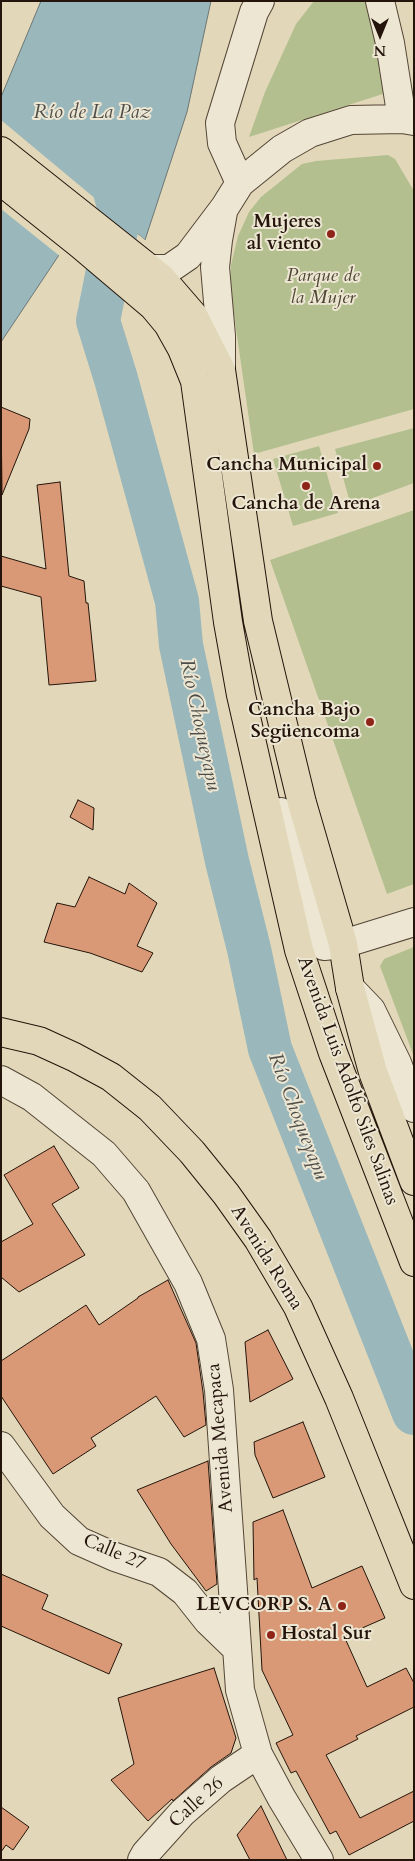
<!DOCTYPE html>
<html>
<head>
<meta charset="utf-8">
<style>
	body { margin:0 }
	#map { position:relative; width:415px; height:1861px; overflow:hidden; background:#e2d8b9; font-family:Cardo,serif }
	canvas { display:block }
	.frame { position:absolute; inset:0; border:2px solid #24140b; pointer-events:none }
	.north { position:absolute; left:355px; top:10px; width:50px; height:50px; -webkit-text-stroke:4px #ece6d2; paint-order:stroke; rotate:180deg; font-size:14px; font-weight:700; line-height:20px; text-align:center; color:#24140b }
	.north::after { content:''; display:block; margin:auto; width:18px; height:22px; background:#24140b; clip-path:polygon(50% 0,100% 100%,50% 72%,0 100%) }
</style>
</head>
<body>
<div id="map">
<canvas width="415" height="1861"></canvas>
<div class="frame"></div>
<div class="north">N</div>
</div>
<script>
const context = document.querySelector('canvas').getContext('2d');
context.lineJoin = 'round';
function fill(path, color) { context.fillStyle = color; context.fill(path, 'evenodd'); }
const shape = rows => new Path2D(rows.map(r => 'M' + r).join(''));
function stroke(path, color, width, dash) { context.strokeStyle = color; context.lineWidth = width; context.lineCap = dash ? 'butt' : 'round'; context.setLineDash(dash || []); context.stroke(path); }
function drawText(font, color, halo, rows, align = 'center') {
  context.font = font + ' Cardo,serif'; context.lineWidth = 4; context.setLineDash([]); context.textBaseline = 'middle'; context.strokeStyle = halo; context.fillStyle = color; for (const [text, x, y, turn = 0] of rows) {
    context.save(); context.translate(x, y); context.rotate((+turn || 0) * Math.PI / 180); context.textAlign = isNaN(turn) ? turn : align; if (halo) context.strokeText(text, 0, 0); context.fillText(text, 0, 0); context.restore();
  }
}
fill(shape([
	[314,1,367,1,389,92,249,137,265,92,296,24],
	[388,155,395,159,414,191,414,409,254,454,231,294,231,265,238,236,249,212,261,197,302,164,316,161],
	[414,428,414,483,351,506,335,449],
	[319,446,338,513,293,526,273,459],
	[414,510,414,884,387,894,270,560],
	[414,947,414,1057,380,966,384,959]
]), '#b3bf8f');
const water = shape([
	[41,1,211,1,187,112,145,240,105,206,59,255,1,342,1,97,41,1]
]);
fill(water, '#9ab7bb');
stroke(water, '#6b7675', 1);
fill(shape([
	[1,120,145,240,147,241,143,242,105,210,61,257,1,209]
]), '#e2d8b9');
stroke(shape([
	[106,159,120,210,98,321,116,379,177,601,181,645,227,861,249,949,270,1049,414,1413]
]), '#9ab7bb', 44);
const building = shape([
	[1,407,30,419,29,429,2,495,1,407],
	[60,482,69,576,84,581,86,603,88,603,96,681,49,685,41,597,1,586,1,556,46,569,37,485,60,482],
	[78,800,94,808,93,830,70,817,78,800],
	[89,877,125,894,129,883,157,903,137,946,153,953,142,972,90,953,44,942,57,903,75,907,89,877],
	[54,1146,79,1188,52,1204,85,1255,19,1292,1,1277,1,1242,33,1224,4,1175,54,1146],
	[168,1280,196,1343,203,1392,206,1425,184,1437,156,1396,91,1438,96,1446,53,1474,1,1396,1,1361,86,1305,99,1325,138,1298,138,1297,168,1280],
	[268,1330,293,1379,250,1402,245,1342,268,1330],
	[303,1422,325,1477,273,1498,255,1455,254,1442,303,1422],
	[208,1461,217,1584,206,1591,171,1544,137,1490,208,1461],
	[283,1510,312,1588,362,1566,385,1618,344,1636,367,1687,406,1668,414,1683,414,1707,356,1736,358,1739,326,1755,360,1818,414,1791,414,1821,349,1855,336,1831,330,1834,296,1771,291,1773,276,1743,293,1735,262,1670,257,1578,254,1580,253,1522,283,1510],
	[1,1574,48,1595,42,1609,122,1644,109,1674,1,1626,1,1574],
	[214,1668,236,1738,231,1753,211,1767,173,1801,172,1799,148,1821,111,1780,134,1764,118,1698,214,1668],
	[261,1806,287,1860,250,1860,237,1835,261,1806],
	[1,1807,29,1827,13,1850,6,1845,1,1852,1,1807]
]);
fill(building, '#d99976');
stroke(building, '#24140b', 1);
const minor = shape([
	[380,1,390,43,402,119],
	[240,183,222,143,220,123,254,12,260,1],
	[149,269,169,269,188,256,225,207,240,183,282,149,310,133,351,120,402,119,414,121],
	[221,370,221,336,215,267,218,240,223,212],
	[281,812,314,938,324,946,343,944,414,922],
	[350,988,371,1010,397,1063,414,1108],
	[1,1080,32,1097,104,1154,136,1191,188,1283,211,1339,219,1390,240,1690,258,1754,281,1797,319,1860],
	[1,1446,52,1516,79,1541,115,1557,159,1572,185,1592,208,1621,237,1649],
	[142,1860,146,1853,182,1813,221,1779,258,1754]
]);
const major = shape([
	[1,151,161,278,193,315,221,370,258,621,302,803,343,944,350,988,373,1072,414,1181],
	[1,181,81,245,153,306,168,324,182,349,195,381,228,622,241,695,299,950,333,1053,414,1262],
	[1,1032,39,1041,74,1057,111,1077,150,1108,192,1152,226,1194,258,1239,298,1307,339,1398,414,1585]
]);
stroke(minor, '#544536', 30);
stroke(major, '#24140b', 30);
stroke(minor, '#ece6d2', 28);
stroke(major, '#e2d8b9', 28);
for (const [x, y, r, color] of [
	[331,234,5,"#8f2418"],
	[377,466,5,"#8f2418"],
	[306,486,5,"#8f2418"],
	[370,722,5,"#8f2418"],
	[342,1606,5,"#8f2418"],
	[271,1635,5,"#8f2418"]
]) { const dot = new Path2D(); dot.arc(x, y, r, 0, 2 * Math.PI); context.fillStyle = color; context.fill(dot); stroke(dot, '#ece6d2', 2); }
drawText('bold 19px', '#24140b', '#ece6d2', [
	["Mujeres",321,223],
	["al viento",321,245],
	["Cancha Municipal",367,466],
	["Cancha de Arena",306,505,"center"],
	["Cancha Bajo",360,711],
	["Següencoma",360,733],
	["LEVCORP S. A",332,1606],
	["Hostal Sur",281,1635,"left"]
], 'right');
drawText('italic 19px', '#4f4733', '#ece6d2', [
	["Parque de",323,277],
	["la Mujer",323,299]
]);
drawText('19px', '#24140b', '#ece6d2', [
	["Avenida Luis Adolfo Siles Salinas",347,1081,70],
	["Avenida Roma",266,1258,58],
	["Avenida Mecapaca",221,1438,-95],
	["Calle 27",114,1553,23],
	["Calle 26",197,1803,-42]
]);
drawText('italic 20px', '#4d4d49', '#ece6d2', [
	["Río de La Paz",92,113],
	["Río Choqueyapu",199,725,78],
	["Río Choqueyapu",297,1117,69]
]);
</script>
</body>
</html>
